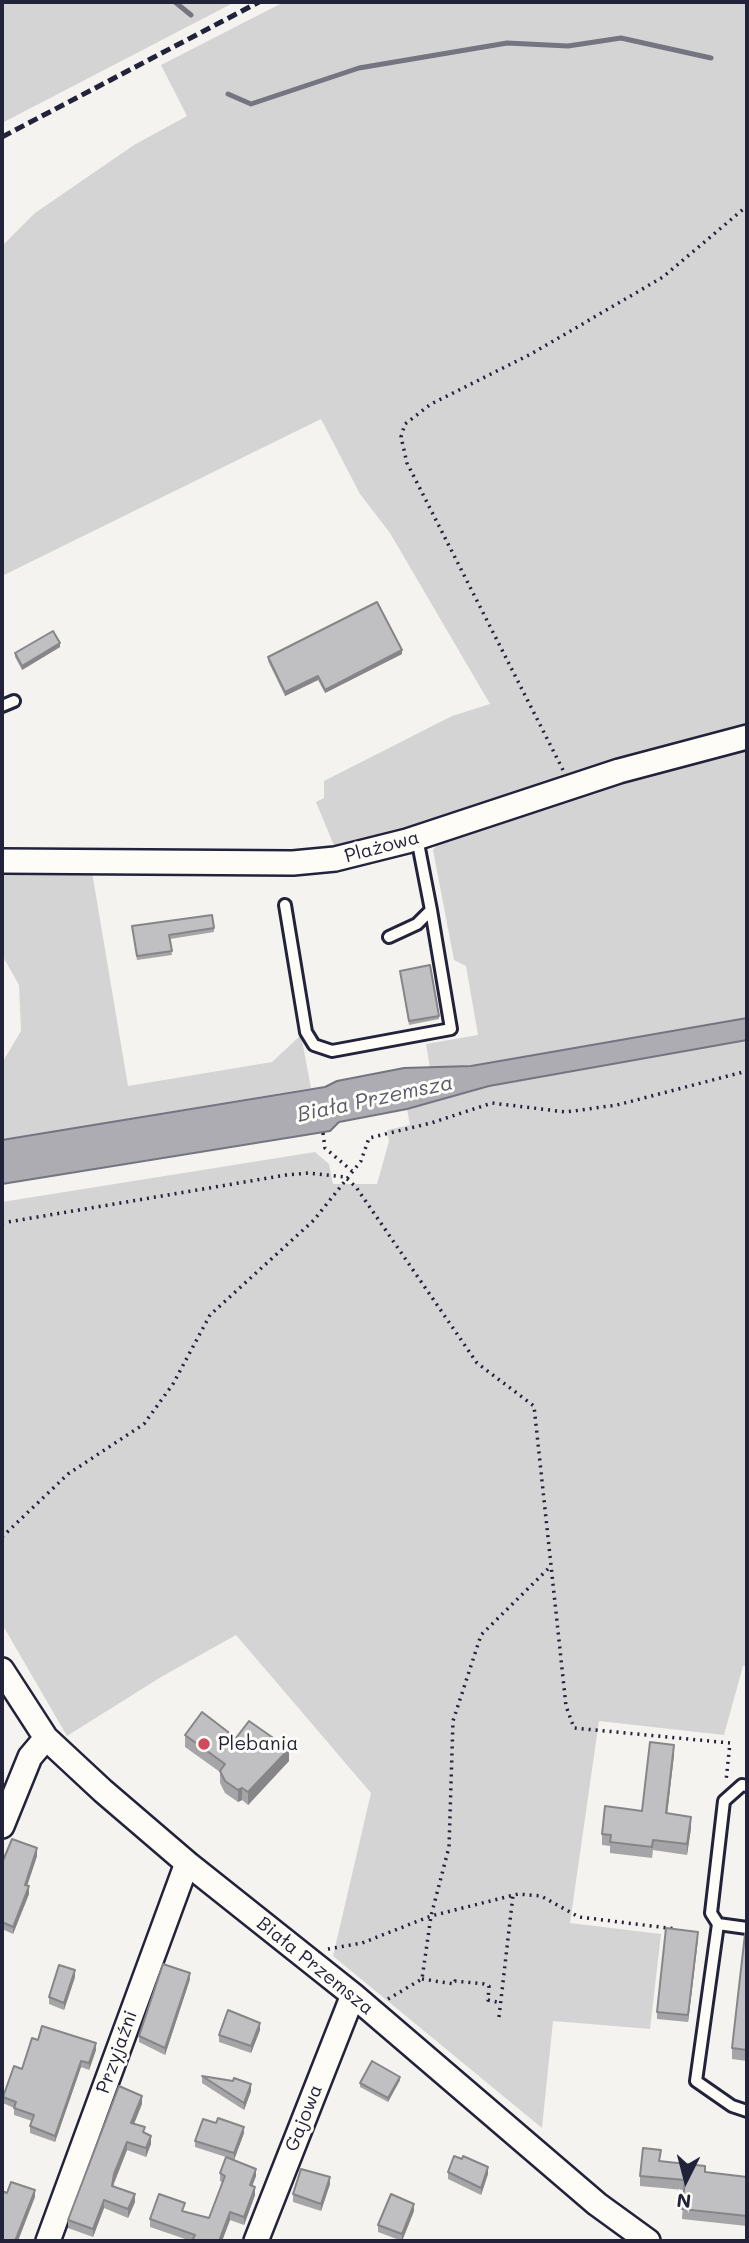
<!DOCTYPE html>
<html>
<head>
<meta charset="utf-8">
<style>
	body { margin:0 }
	#map { position:relative; width:749px; height:2243px; overflow:hidden; background:#f4f3ef; font-family:Mali,sans-serif }
	canvas { display:block }
	.frame { position:absolute; inset:0; border:4px solid #22223b; pointer-events:none }
	.north { position:absolute; left:651px; top:2145px; width:70px; height:70px; -webkit-text-stroke:5px #fdfcf7; paint-order:stroke; rotate:186deg; font-size:19px; font-weight:700; line-height:28px; text-align:center; color:#22223b }
	.north::after { content:''; display:block; margin:auto; width:24px; height:32px; background:#22223b; clip-path:polygon(50% 0,100% 100%,50% 72%,0 100%) }
</style>
</head>
<body>
<div id="map">
<canvas width="749" height="2243"></canvas>
<div class="frame"></div>
<div class="north">N</div>
</div>
<script>
const context = document.querySelector('canvas').getContext('2d');
context.lineJoin = 'round';
function fill(path, color) { context.fillStyle = color; context.fill(path, 'evenodd'); }
const shape = rows => new Path2D(rows.map(r => 'M' + r).join(''));
function stroke(path, color, width, dash) { context.strokeStyle = color; context.lineWidth = width; context.lineCap = dash ? 'butt' : 'round'; context.setLineDash(dash || []); context.stroke(path); }
function drawText(font, color, halo, rows, align = 'center') {
  context.font = font + ' Mali,sans-serif'; context.lineWidth = 6; context.setLineDash([]); context.textBaseline = 'middle'; context.strokeStyle = halo; context.fillStyle = color; for (const [text, x, y, turn = 0] of rows) {
    context.save(); context.translate(x, y); context.rotate((+turn || 0) * Math.PI / 180); context.textAlign = isNaN(turn) ? turn : align; if (halo) context.strokeText(text, 0, 0); context.fillText(text, 0, 0); context.restore();
  }
}
fill(shape([
	[2,2,235,2,2,123],
	[284,2,747,2,747,1018,471,1066,430,1068,426,1044,478,1035,466,966,454,960,433,850,442,838,579,774,537,784,389,837,335,848,316,802,324,798,324,781,452,716,490,704,390,533,360,494,321,419,2,576,2,246,35,213,134,145,187,116,161,65],
	[2,871,92,872,128,1086,272,1062,301,1035,311,1088,2,1140,2,1063,21,1031,19,985,2,955],
	[747,1040,747,1666,743,1666,724,1735,599,1721,570,1923,661,1934,650,2029,553,2021,542,2128,333,1956,371,1793,236,1635,161,1677,67,1736,2,1624,2,1202,315,1152,329,1164,333,1184,377,1184,389,1141,387,1130,410,1125,407,1109,489,1086]
]), '#d5d4d5');
const water = shape([
	[747,1018,747,1040,489,1086,407,1109,339,1122,330,1131,2,1184,2,1140,325,1087,337,1081,404,1068,471,1066,747,1018]
]);
fill(water, '#acacb2');
stroke(water, '#757582', 2);
stroke(shape([
	[175,2,191,15],
	[228,94,251,104,359,68,507,43,568,46,621,38,711,58]
]), '#757582', 5);
const service = shape([
	[2,706,14,701],
	[285,905,306,1032,314,1045,332,1051,451,1029,431,910],
	[389,937,417,924,431,910,417,838],
	[747,1786,742,1785,724,1801,711,1913,718,1924,747,1928],
	[718,1924,696,2081,732,2106,747,2111]
]);
const minor = shape([
	[2,861,293,863,335,859,407,841,619,771,747,737],
	[2,1670,46,1738,103,1791,187,1863,353,1995,597,2204,648,2241],
	[2,1826,30,1757,46,1738],
	[48,2241,187,1863],
	[256,2241,353,1995]
]);
stroke(service, '#22223b', 16);
stroke(minor, '#22223b', 28);
stroke(shape([
	[563,770,407,463,401,437,405,424,431,404,531,354,663,277,747,206],
	[323,1133,325,1148,352,1171],
	[2,1223,286,1175,309,1173,345,1177,356,1187,477,1363,534,1406,566,1706,574,1728,730,1743,726,1781],
	[2,1537,68,1474,144,1424,173,1384,210,1315,314,1220,361,1161,369,1138,431,1123,492,1103,566,1112,617,1105,747,1071],
	[328,1949,362,1943,431,1916,518,1894,541,1896,579,1917,676,1929],
	[422,1979,454,1984,455,1981,484,1984,489,1986,488,2000,501,2003],
	[388,1999,422,1979,431,1916,449,1847,453,1721,481,1635,550,1567],
	[499,2017,513,1895]
]), '#22223b', 3.5, [2, 5]);
stroke(service, '#fdfcf7', 10);
stroke(minor, '#fdfcf7', 23);
stroke(shape([
	[2,137,259,2]
]), '#22223b', 5, [10, 5]);
fill(shape([
	[60,647,22,670,15,657,15,653],
	[402,654,325,693,318,680,285,696,268,661,268,657],
	[132,926,214,928,214,932,170,939,172,955,137,960],
	[400,971,439,1016,439,1019,409,1025],
	[185,1735,236,1738,289,1761,248,1805,242,1800,238,1802,225,1793,220,1783,220,1772,185,1747],
	[674,1755,667,1814,691,1828,687,1855,653,1850,652,1858,610,1853,610,1846,602,1845,602,1834,642,1811],
	[37,1856,27,1886,29,1894,13,1934,2,1929,2,1863],
	[747,1934,747,2061,732,2059,732,2048],
	[698,1939,688,2022,657,2019,657,2012],
	[75,1977,64,2010,49,2004,49,1997],
	[190,1979,165,2055,139,2042,139,2036],
	[260,2030,251,2053,219,2042,219,2035],
	[38,2040,96,2050,89,2070,81,2067,55,2142,30,2133,30,2126,32,2121,14,2115,14,2108,3,2103,3,2097,22,2069],
	[202,2076,251,2091,244,2110,202,2083],
	[400,2080,388,2102,360,2087,360,2083],
	[142,2104,134,2124,145,2133,151,2144,146,2157,127,2150,113,2186,135,2202,128,2218,104,2208,93,2237,68,2228,68,2220],
	[244,2133,234,2160,256,2176,252,2186,255,2195,244,2225,230,2220,222,2241,191,2241,150,2227,150,2219,185,2212,209,2218,223,2183,220,2181,220,2173,226,2157,195,2147,195,2141],
	[661,2161,705,2172,747,2177,747,2226,682,2219,684,2190,640,2186,640,2176],
	[448,2172,488,2174,481,2195,448,2179],
	[330,2184,321,2211,293,2202,293,2194],
	[414,2211,402,2241,378,2232,378,2225]
]), '#a5a4a7');
fill(shape([
	[60,643,60,647,22,670,22,666],
	[402,650,402,654,325,693,325,690],
	[318,676,318,680,285,696,285,692],
	[674,1745,674,1755,666,1824,666,1813],
	[289,1749,289,1761,248,1805,248,1792],
	[242,1788,242,1800,238,1802,238,1790],
	[691,1817,691,1828,687,1855,687,1844],
	[37,1848,37,1856,25,1892,25,1885],
	[29,1886,29,1894,13,1934,13,1927],
	[698,1932,698,1939,688,2022,688,2015],
	[75,1970,75,1977,64,2010,64,2003],
	[190,1973,190,1979,165,2055,165,2048],
	[260,2023,260,2030,251,2053,251,2046],
	[96,2043,96,2050,89,2070,89,2063],
	[81,2061,81,2067,55,2142,55,2136],
	[400,2077,400,2080,388,2102,388,2098],
	[251,2084,251,2091,244,2110,244,2103],
	[142,2096,142,2104,131,2131,131,2123],
	[244,2127,244,2133,234,2160,234,2153],
	[151,2136,151,2144,146,2157,146,2148],
	[127,2142,127,2150,114,2183,112,2194,114,2174],
	[488,2167,488,2174,481,2195,481,2188],
	[256,2169,256,2176,250,2192,250,2185],
	[330,2177,330,2184,321,2211,321,2204],
	[255,2187,255,2195,244,2225,244,2217],
	[35,2190,35,2197,18,2241,15,2241],
	[135,2194,135,2202,128,2218,128,2209],
	[104,2200,104,2208,93,2237,93,2229],
	[414,2204,414,2211,402,2241,402,2234],
	[230,2212,230,2220,222,2241,219,2241]
]), '#868688');
const building = shape([
	[377,602,402,650,325,690,318,676,285,692,268,657,377,602],
	[53,631,60,643,22,666,15,653,53,631],
	[212,915,214,928,169,935,172,951,137,956,132,926,212,915],
	[430,965,439,1016,409,1021,400,971,430,965],
	[202,1712,236,1738,249,1721,289,1749,248,1792,242,1788,238,1790,225,1781,220,1771,225,1764,185,1735,202,1712],
	[650,1742,674,1745,666,1813,691,1817,687,1844,653,1840,652,1847,610,1842,611,1835,602,1834,605,1806,642,1811,650,1742],
	[12,1839,37,1848,25,1885,29,1886,13,1927,2,1922,2,1863,12,1839],
	[666,1928,698,1932,688,2015,657,2012,666,1928],
	[745,1934,747,1934,747,2050,732,2048,745,1934],
	[163,1964,190,1973,165,2048,139,2036,163,1964],
	[59,1965,75,1970,64,2003,49,1997,59,1965],
	[228,2010,260,2023,251,2046,219,2035,228,2010],
	[42,2026,96,2043,89,2063,81,2061,55,2136,30,2126,34,2115,14,2108,16,2102,3,2097,14,2066,22,2069,32,2038,38,2040,42,2026],
	[372,2061,400,2077,388,2098,360,2083,372,2061],
	[202,2076,233,2081,234,2078,251,2084,244,2103,202,2076],
	[119,2086,142,2096,131,2123,145,2127,143,2132,151,2136,146,2148,127,2142,114,2174,112,2186,135,2194,128,2209,104,2200,93,2229,68,2220,119,2086],
	[218,2118,244,2127,234,2153,195,2141,203,2119,216,2123,218,2118],
	[643,2148,661,2150,659,2161,705,2166,705,2172,747,2177,747,2216,682,2209,685,2180,640,2176,643,2148],
	[454,2156,462,2159,463,2156,488,2167,481,2188,448,2172,454,2156],
	[226,2157,256,2169,250,2185,255,2187,244,2217,230,2212,219,2241,192,2241,195,2235,150,2219,159,2194,185,2203,182,2211,209,2218,225,2176,220,2173,226,2157],
	[301,2169,330,2177,321,2204,293,2194,301,2169],
	[11,2182,35,2190,15,2241,2,2241,2,2191,7,2193,11,2182],
	[391,2194,414,2204,402,2234,378,2225,391,2194]
]);
fill(building, '#c0bfc2');
stroke(building, '#868688', 2);
for (const [x, y, r, color] of [
	[204,1744,7,"#d1495b"]
]) { const dot = new Path2D(); dot.arc(x, y, r, 0, 2 * Math.PI); context.fillStyle = color; context.fill(dot); stroke(dot, '#fdfcf7', 2.5); }
drawText('19px', '#22223b', '#fdfcf7', [
	["Plażowa",382,847,-15],
	["Biała Przemsza",315,1966,39],
	["Przyjaźni",117,2052,-70],
	["Gajowa",304,2118,-68]
]);
drawText('19px', '#22223b', '#fdfcf7', [
	["Plebania",218,1744]
], 'left');
drawText('italic 21px', '#59596b', '#fdfcf7', [
	["Biała Przemsza",375,1099,-12]
]);
</script>
</body>
</html>
